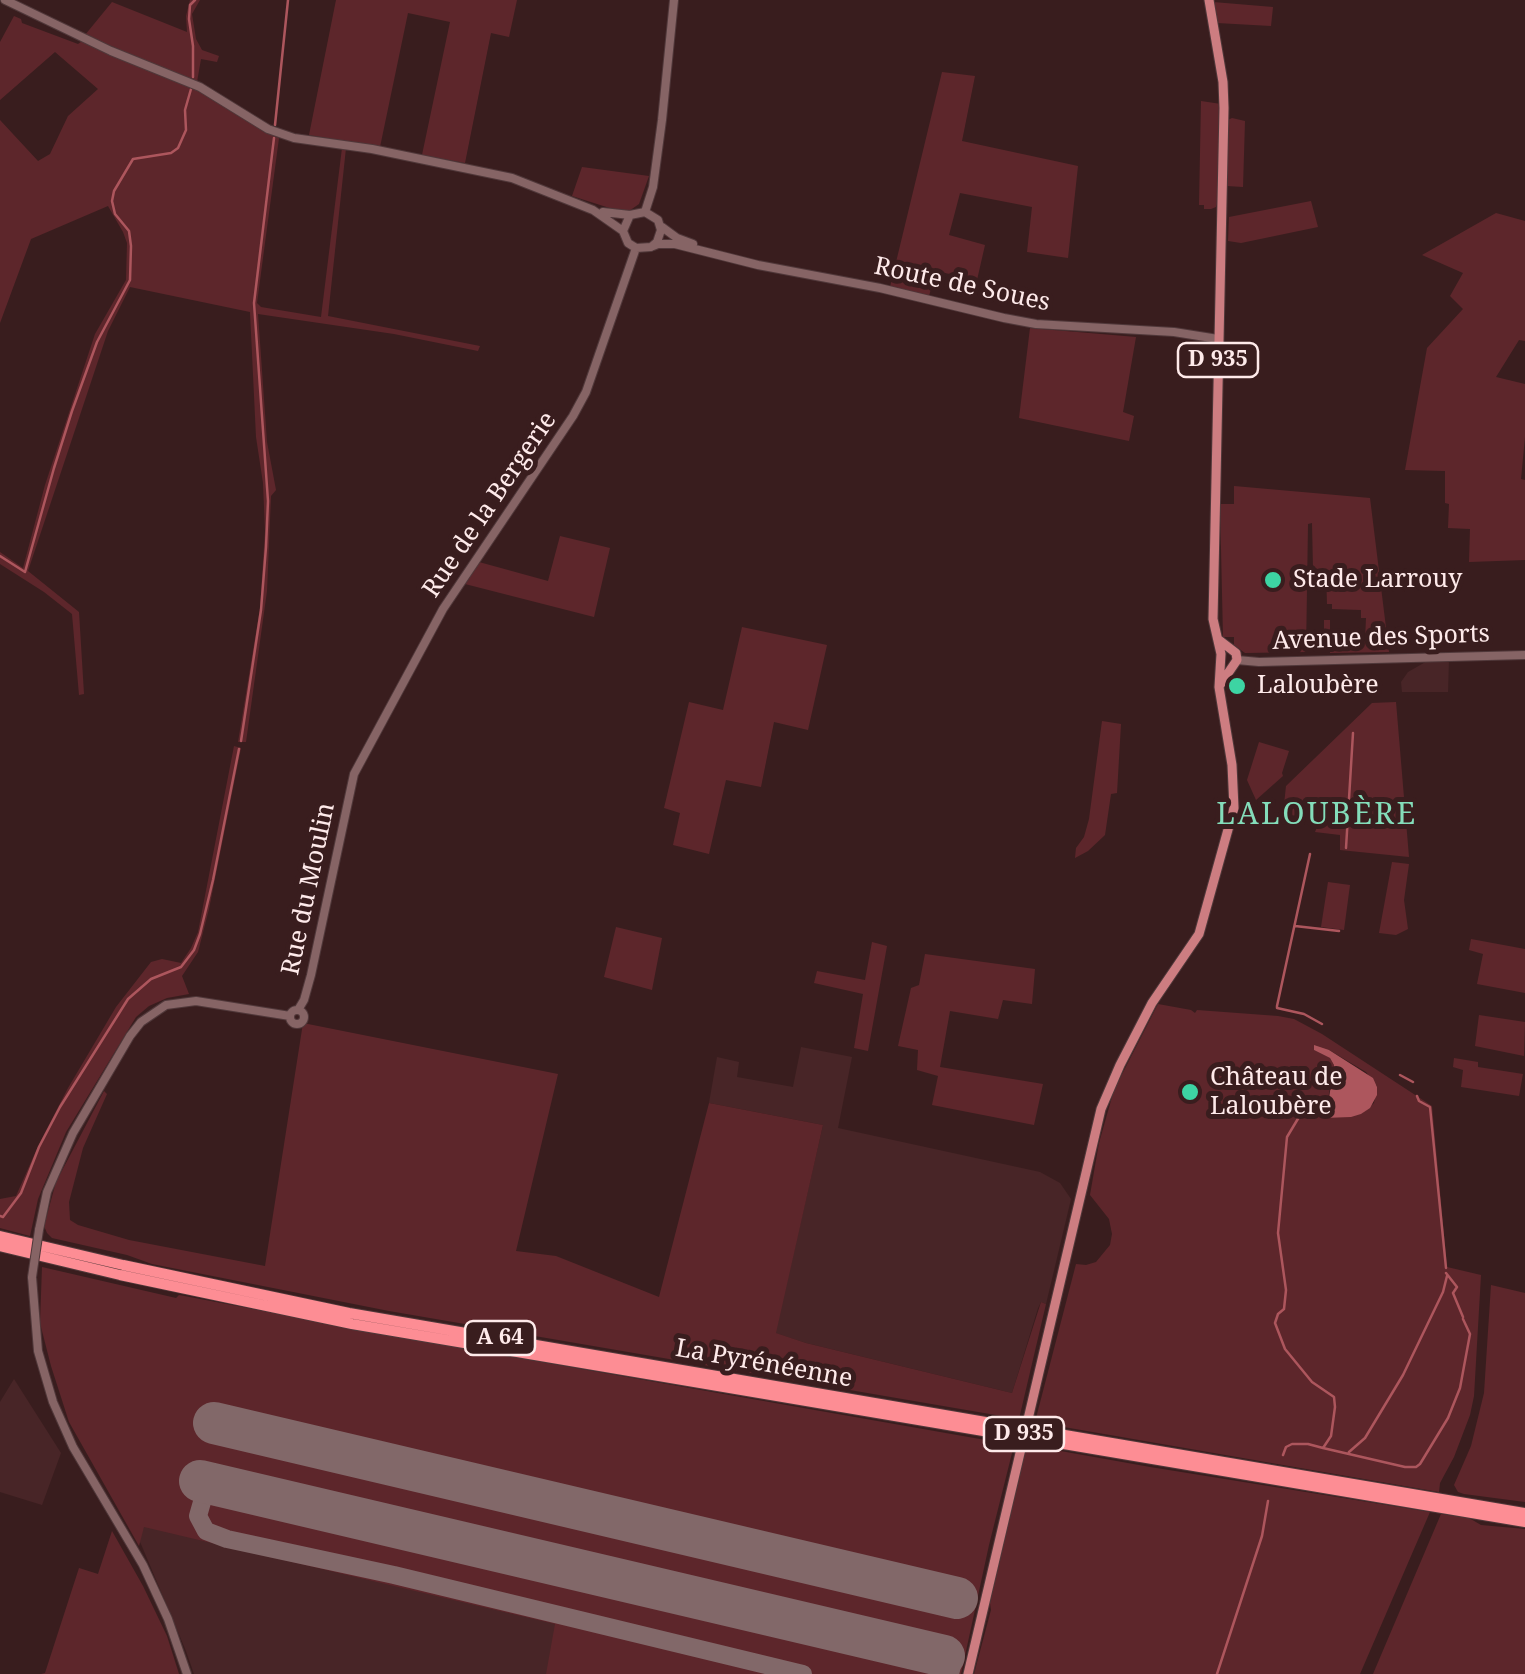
<!DOCTYPE html>
<html>
<head>
<meta charset="utf-8">
<style>
  body { margin:0 }
  canvas { display:block; background:#391d1e }
</style>
</head>
<body>
<canvas width="1525" height="1674"></canvas>
<script>
const context = document.querySelector('canvas').getContext('2d');
context.lineJoin = 'round';
function fillPath(path, color) { context.fillStyle = color; context.fill(path, 'evenodd'); }
const toPath = rows => new Path2D(rows.map(r => 'M' + r).join(''));
function trace(path, color, width, dash) { context.strokeStyle = color; context.lineWidth = width; context.lineCap = dash ? 'butt' : 'round'; context.setLineDash(dash || []); context.stroke(path); }
function drawText(font, color, halo, rows, align = 'center') {
  context.font = font + ' "Noto Serif",serif'; context.lineWidth = 10; context.setLineDash([]); context.textBaseline = 'middle'; context.strokeStyle = halo; context.fillStyle = color; for (const [text, x, y, turn = 0] of rows) {
    context.save(); context.translate(x, y); context.rotate((+turn || 0) * Math.PI / 180); context.textAlign = isNaN(turn) ? turn : align; if (halo) context.strokeText(text, 0, 0); context.fillText(text, 0, 0); context.restore();
  }
}
fillPath(toPath([
  [1449,659,1448,692,1402,692,1401,682,1408,672,1429,660],
  [801,1047,852,1057,838,1128,1040,1172,1060,1183,1071,1199,1046,1304,1041,1302,1038,1308,1012,1393,806,1343,775,1333,823,1125,709,1103,717,1057,739,1062,737,1077,793,1087],
  [14,1379,61,1453,42,1505,0,1492,0,1402],
  [87,1442,959,1674,194,1674,186,1651,141,1544]
]), '#482527');
fillPath(toPath([
  [190,0,200,0,192,14,196,39,202,50,219,56,217,62,201,59,197,82,85,35,112,2,187,32,186,16],
  [336,0,517,0,509,37,491,33,465,163,422,155,450,22,408,13,380,147,309,135],
  [1213,2,1273,7,1271,26,1217,23],
  [14,16,21,19,22,23,78,44,82,41,187,84,279,138,257,303,261,307,321,317,342,148,346,148,328,316,480,346,478,351,394,334,258,314,267,442,276,490,271,496,267,591,246,742,238,742,260,608,265,531,263,483,256,437,250,312,130,287,108,331,28,571,79,612,84,694,79,695,72,614,44,592,0,564,0,552,23,568,45,485,95,334,126,280,127,243,123,232,108,206,31,239,0,323,0,120,38,161,50,154,68,116,98,89,55,52,0,100,0,42],
  [942,72,975,76,962,141,1078,166,1068,258,1027,252,1032,207,960,193,949,235,985,245,977,280,936,271,929,296,890,287],
  [1201,101,1221,104,1218,201,1216,207,1211,209,1204,209,1204,205,1199,205],
  [1232,118,1245,121,1243,187,1227,186,1228,120],
  [582,167,649,176,639,204,629,211,619,211,572,196],
  [1311,201,1318,227,1241,243,1228,241,1229,217],
  [1496,213,1525,221,1525,341,1519,340,1496,377,1525,384,1525,437,1521,479,1525,480,1525,560,1469,562,1470,529,1448,528,1449,504,1445,503,1445,471,1405,470,1427,348,1463,309,1450,296,1463,273,1422,255],
  [1030,328,1136,337,1123,412,1134,416,1129,441,1019,418],
  [1234,486,1370,498,1389,652,1330,653,1330,645,1324,643,1324,620,1330,620,1330,631,1338,632,1338,641,1365,641,1366,618,1361,618,1361,610,1332,609,1332,604,1327,604,1326,570,1313,569,1312,523,1308,524,1306,652,1245,653,1234,645,1234,637,1223,637,1220,504,1234,504],
  [560,536,610,548,594,617,465,584,479,562,548,581],
  [742,627,827,645,808,730,774,722,761,787,726,780,709,854,673,845,680,813,664,808,689,702,723,710],
  [1396,702,1409,857,1340,850,1340,835,1315,832,1319,822,1317,814,1307,813,1305,817,1283,814,1286,786,1372,703],
  [1102,721,1121,724,1117,793,1111,794,1105,835,1088,851,1075,858,1076,848,1084,837,1089,819],
  [1259,742,1289,751,1282,773,1283,776,1256,800,1247,780],
  [234,746,241,748,209,909,198,952,182,976,189,994,167,998,149,1006,136,1017,66,1132,38,1199,30,1236,0,1228,0,1199,16,1196,39,1144,68,1088,116,1007,151,962,162,959,181,963,191,948,198,932],
  [1392,862,1409,864,1404,900,1408,929,1396,935,1379,933],
  [1328,882,1350,885,1344,930,1321,927],
  [616,927,662,938,652,990,604,977],
  [1471,939,1525,949,1525,993,1477,984,1483,954,1469,950],
  [872,942,887,946,868,1051,854,1048,863,994,814,983,817,971,865,980],
  [925,954,1035,969,1032,1004,1003,1000,998,1019,950,1011,940,1067,1043,1084,1034,1125,932,1105,938,1076,917,1070,918,1050,898,1046,911,988,919,985],
  [1158,1004,1191,1010,1195,1013,1197,1010,1278,1016,1294,1019,1322,1034,1432,1106,1447,1267,1481,1275,1474,1396,1470,1415,1454,1457,1440,1483,1439,1492,1035,1422,1076,1264,1086,1265,1096,1262,1110,1245,1112,1234,1109,1219,1090,1195,1099,1143,1114,1090],
  [1314,1050,1329,1050,1366,1072,1377,1086,1374,1103,1361,1114,1324,1118,1323,1110,1327,1105,1334,1065,1330,1058],
  [1479,1015,1525,1022,1524,1056,1475,1046],
  [303,1023,558,1074,516,1251,556,1256,659,1297,709,1103,823,1125,776,1333,806,1343,1012,1393,1041,1302,1046,1304,1019,1419,389,1311,152,1264,127,1255,52,1238,47,1233,44,1226,56,1182,104,1091,107,1094,83,1148,69,1202,70,1220,78,1225,129,1240,265,1266],
  [1454,1058,1478,1062,1478,1067,1523,1074,1519,1096,1461,1087,1463,1070,1453,1067],
  [42,1267,176,1298,179,1295,439,1344,1014,1445,989,1545,961,1674,546,1674,555,1624,144,1527,139,1546,69,1422,51,1366,40,1323],
  [1491,1285,1525,1293,1525,1502,1464,1494,1458,1492,1454,1485,1471,1446,1484,1393],
  [1027,1445,1150,1467,1430,1512,1360,1674,974,1674,991,1610,990,1603],
  [1441,1514,1469,1518,1481,1525,1525,1529,1525,1674,1373,1674],
  [112,1531,143,1586,167,1636,179,1674,41,1674,45,1673,79,1568,98,1574]
]), '#5d262b');
fillPath(toPath([
  [1314,1045,1329,1050,1373,1078,1377,1087,1377,1095,1370,1108,1361,1114,1351,1117,1324,1118,1323,1110,1328,1105,1334,1065,1330,1058,1314,1050]
]), '#ad565d');
trace(toPath([
  [193,77,193,46,189,19,190,5,195,0],
  [275,125,288,0],
  [0,556,25,572,54,468,72,411,97,342,130,280,131,246,129,231,115,214,112,201,114,191,133,159,171,153,178,148,186,130,185,110,191,89],
  [241,741,261,610,266,547,268,501,254,303,274,138],
  [1346,848,1353,733],
  [1310,854,1277,1006,1277,1008,1304,1014,1322,1024],
  [1295,926,1339,931],
  [1400,1075,1413,1082],
  [1417,1096,1419,1101,1430,1107,1446,1268],
  [0,1216,3,1217,21,1193,39,1147,60,1107,128,999,151,979,181,967,194,950,200,934,213,880,239,749],
  [1446,1273,1457,1287,1453,1293,1463,1317],
  [1323,1448,1405,1467,1416,1467,1420,1464,1448,1418,1460,1388,1470,1334,1463,1319],
  [1349,1452,1365,1438,1403,1375,1443,1292,1447,1276],
  [1283,1455,1286,1447,1292,1444,1308,1444,1323,1448,1331,1436,1335,1407,1334,1397,1312,1382,1285,1349,1275,1323,1278,1314,1284,1309,1286,1290,1278,1233,1287,1137,1299,1117,1312,1112,1323,1113],
  [1217,1674,1262,1536,1268,1501]
]), '#ad565d', 2.5);
trace(toPath([
  [206,1488,198,1516,206,1531,227,1539,394,1575,803,1674],
  [950,1674,953,1662]
]), '#826869', 18);
trace(toPath([
  [214,1423,957,1598],
  [200,1481,944,1656]
]), '#826869', 42);
const secondary = toPath([
  [5,0,111,51,200,87,268,129,294,138,372,149,512,178,593,210,623,231,628,243,636,248,651,247,657,242,661,230,658,220,645,212,630,215,623,231],
  [603,212,630,215],
  [645,212,653,187,662,120,674,0],
  [662,227,677,238,693,244],
  [653,246,658,244,675,244,758,265,880,288,1004,318,1036,324,1174,332,1218,339],
  [1237,660,1259,662,1525,655],
  [298,1010,304,1000,311,975,354,774,443,609,573,416,586,392,636,248],
  '290 1017a7 7 0 1 1 14 0a7 7 0 1 1-14 0Z',
  [39,1230,47,1192,73,1133,130,1036,141,1022,166,1005,196,1001,290,1016],
  [32,1277,38,1351,53,1402,73,1447,143,1565,168,1619,187,1674]
]);
const primary = toPath([
  [1219,640,1236,653,1237,660,1220,685],
  [968,1674,1101,1109,1120,1065,1152,1003,1199,934,1234,808,1232,765,1219,687,1221,654,1213,619,1224,108,1223,82,1209,0]
]);
const highway = toPath([
  [0,1236,123,1265,349,1313,1003,1425],
  [0,1246,120,1275,352,1324,1001,1434],
  [1047,1432,1525,1513],
  [1046,1441,1525,1522]
]);
trace(secondary, '#50383a', 10);
trace(primary, '#50383a', 11);
trace(highway, '#50383a', 12);
trace(secondary, '#866465', 8);
trace(primary, '#cd7d81', 9);
trace(highway, '#fd8d94', 10);
const secondaryBridge = toPath([
  [32,1277,39,1230]
]);
const highwayBridge = toPath([
  [1003,1425,1047,1432],
  [1001,1434,1046,1441]
]);
trace(secondaryBridge, '#50383a', 10, []);
trace(highwayBridge, '#50383a', 12, []);
trace(secondaryBridge, '#866465', 8);
trace(highwayBridge, '#fd8d94', 10);
for (const [x, y, r, color] of [
  [1273,580,10,"#3dd4a3"],
  [1237,686,10,"#3dd4a3"],
  [1190,1092,10,"#3dd4a3"]
]) { const dot = new Path2D(); dot.arc(x, y, r, 0, 2 * Math.PI); context.fillStyle = color; context.fill(dot); trace(dot, '#391d1e', 4); }
for (const [x, y, w] of [
  [1218,360,80],
  [500,1338,70],
  [1024,1434,80]
]) { const box = new Path2D(); box.roundRect(x - w / 2, y - 17, w, 34, 8); context.fillStyle = '#391d1e'; context.fill(box); trace(box, '#feeaea', 2.5); }
drawText('bold 22px', '#feeaea', null, [
  ["D 935",1218,360],
  ["A 64",500,1338],
  ["D 935",1024,1434]
]);
drawText('25px', '#feeaea', '#391d1e', [
  ["Route de Soues",962,285,12],
  ["Rue de la Bergerie",490,505,-56],
  ["Avenue des Sports",1381,638,-2],
  ["Rue du Moulin",309,889,-78],
  ["La Pyrénéenne",764,1364,10]
]);
drawText('25px', '#feeaea', '#391d1e', [
  ["Stade Larrouy",1293,580],
  ["Laloubère",1257,686],
  ["Château de",1210,1078],
  ["Laloubère",1210,1107]
], 'left');
context.letterSpacing = '2.5px';
drawText('30px', '#84ddba', '#391d1e', [
  ["LALOUBÈRE",1317,815]
]);
context.letterSpacing = '0px';
</script>
</body>
</html>
